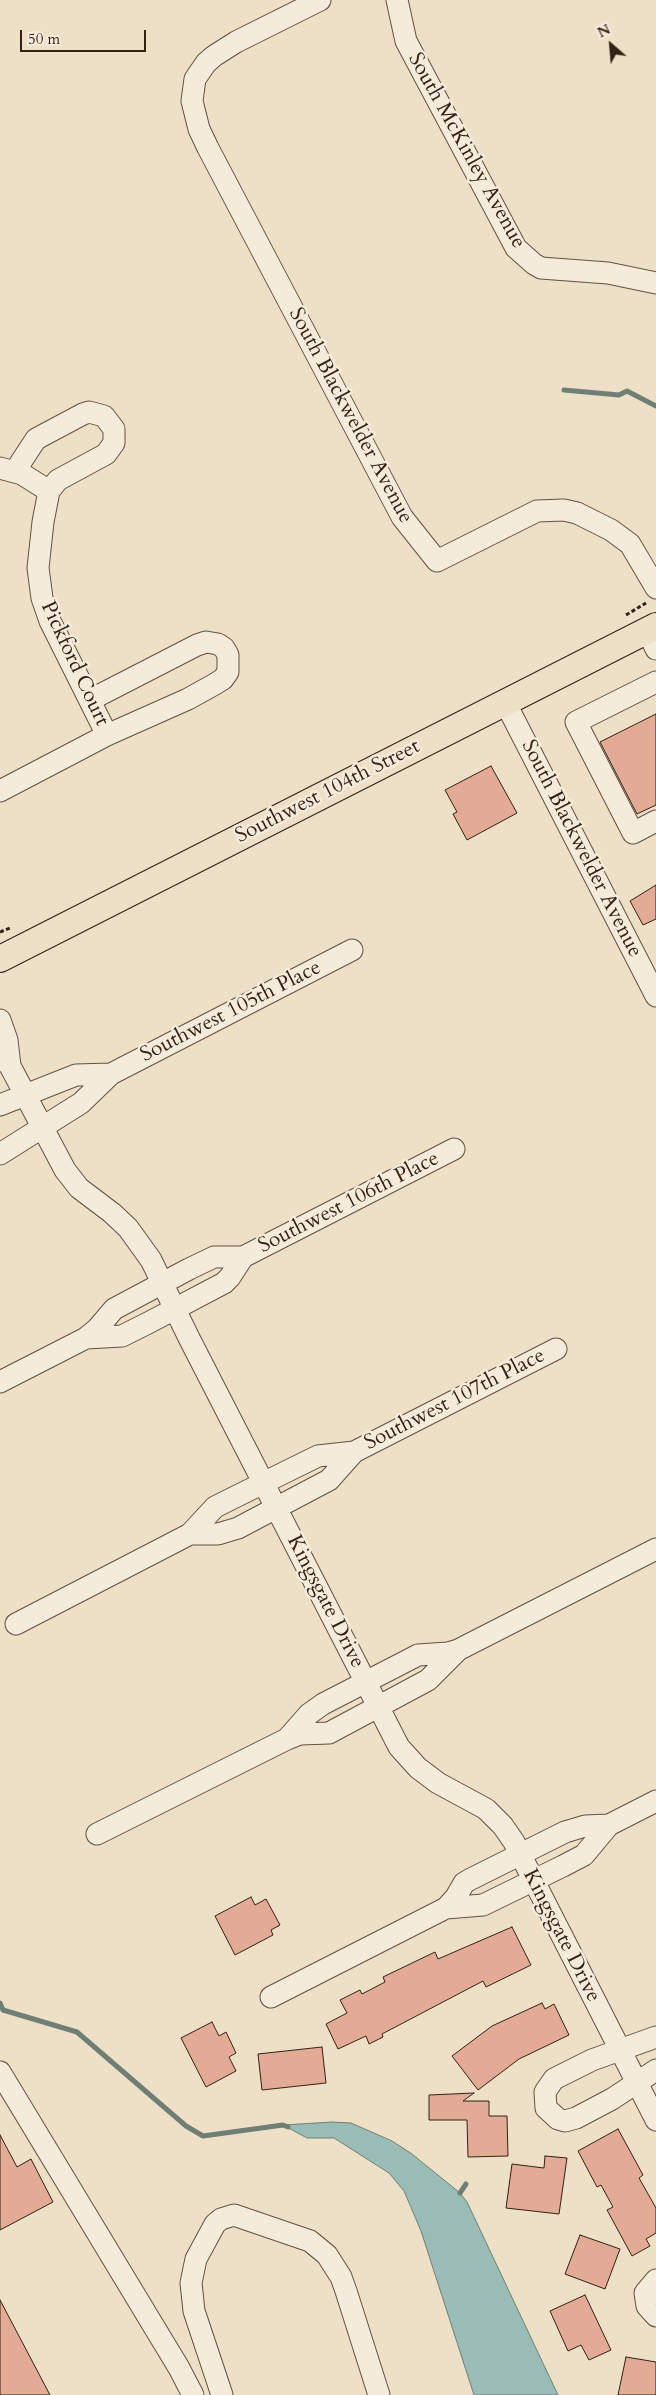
<!DOCTYPE html>
<html>
<head>
<meta charset="utf-8">
<style>
  body { margin:0 }
  #map { position:relative; width:656px; height:2395px; overflow:hidden; background:#eee0c7; font-family:Cardo,serif }
  canvas { display:block }
  .north { position:absolute; left:586px; top:20px; width:50px; height:50px; -webkit-text-stroke:4px #f4ebdb; paint-order:stroke; rotate:333deg; font-size:14px; font-weight:700; line-height:20px; text-align:center; color:#322114 }
  .north::after { content:''; display:block; margin:auto; width:18px; height:22px; background:#322114; clip-path:polygon(50% 0,100% 100%,50% 72%,0 100%) }
  .scale { position:absolute; left:20px; top:30px; width:126px; height:22px; box-sizing:border-box; border:2px solid #322114; border-top:0; padding-left:6px; font-size:15px; line-height:18px; white-space:nowrap; color:#322114; -webkit-text-stroke:4px #f4ebdb; paint-order:stroke }
</style>
</head>
<body>
<div id="map">
<canvas width="656" height="2395"></canvas>
<div class="north">N</div>
<div class="scale">50 m</div>
</div>
<script>
const context = document.querySelector('canvas').getContext('2d');
context.lineJoin = 'round';
function fillPath(path, color) { context.fillStyle = color; context.fill(path, 'evenodd'); }
const toPath = rows => new Path2D(rows.map(r => 'M' + r).join(''));
function trace(path, color, width, dash) { context.strokeStyle = color; context.lineWidth = width; context.lineCap = dash ? 'butt' : 'round'; context.setLineDash(dash || []); context.stroke(path); }
function drawText(font, color, halo, rows, align = 'center') {
  context.font = font + ' Cardo,serif'; context.lineWidth = 5; context.setLineDash([]); context.textBaseline = 'middle'; context.strokeStyle = halo; context.fillStyle = color; for (const [text, x, y, turn = 0] of rows) {
    context.save(); context.translate(x, y); context.rotate((+turn || 0) * Math.PI / 180); context.textAlign = isNaN(turn) ? turn : align; if (halo) context.strokeText(text, 0, 0); context.fillText(text, 0, 0); context.restore();
  }
}
const water = toPath([
  [332,2122,351,2123,392,2141,412,2154,460,2193,467,2202,558,2395,474,2395,421,2231,404,2191,389,2173,334,2138,307,2138,283,2125,332,2122]
]);
fillPath(water, '#99bdb6');
trace(water, '#707f75', 1);
trace(toPath([
  [564,390,619,395,627,391,656,406],
  [0,2003,3,2010,77,2032,186,2126,203,2136,283,2125,288,2127],
  [460,2193,466,2184]
]), '#707f75', 5);
const building = toPath([
  [656,714,656,805,637,814,600,742,656,714],
  [491,766,517,813,467,840,453,814,457,812,445,790,491,766],
  [656,885,656,919,643,925,630,901,656,885],
  [251,1897,255,1905,266,1899,280,1925,271,1930,273,1935,235,1955,215,1916,251,1897],
  [512,1927,531,1965,486,1987,483,1981,382,2034,383,2037,369,2044,366,2036,338,2049,326,2024,347,2013,340,2000,360,1990,362,1994,385,1982,383,1977,435,1952,438,1959,512,1927],
  [542,2003,545,2009,554,2004,569,2035,519,2059,478,2090,452,2056,492,2026,542,2003],
  [212,2022,219,2036,226,2032,236,2053,229,2057,236,2071,206,2087,181,2038,212,2022],
  [322,2047,326,2083,262,2090,258,2054,322,2047],
  [474,2093,463,2101,489,2101,489,2116,507,2116,508,2156,468,2157,467,2120,429,2120,429,2095,474,2093],
  [618,2129,643,2175,639,2178,656,2208,656,2233,646,2239,650,2246,632,2256,607,2210,613,2207,601,2185,597,2187,578,2151,618,2129],
  [0,2135,17,2167,31,2159,53,2202,0,2230,0,2135],
  [545,2156,567,2158,559,2214,506,2208,512,2164,544,2168,545,2156],
  [580,2235,620,2249,605,2289,565,2274,580,2235],
  [585,2295,611,2350,589,2360,581,2345,568,2351,550,2311,585,2295],
  [0,2300,50,2395,0,2395,0,2300],
  [626,2357,656,2362,656,2395,618,2395,626,2357]
]);
fillPath(building, '#e3ab96');
trace(building, '#322114', 1);
const minor = toPath([
  [320,0,236,42,214,56,206,63,195,79,192,101,199,129,208,148,402,517,437,561,537,511,564,510,577,513,611,530,630,544,656,588],
  [397,0,406,41,516,248,534,264,541,268,608,273,656,283],
  [0,468,22,474,49,491],
  [15,471,36,439,83,414,89,412,104,416,114,429,114,443,106,454,58,480,49,491,43,522,38,568,42,598,50,621,107,735],
  [647,630,656,649],
  [656,682,576,722,633,833,656,821],
  [505,702,656,996],
  [0,791,107,735,188,699,215,684,223,679,228,672,228,655,224,648,218,644,206,642,197,645,90,700],
  [0,1020,7,1040,10,1066],
  [0,1056,10,1066,65,1170,79,1188,112,1213,128,1228,151,1260,189,1338,399,1747,418,1768,438,1783,486,1809,503,1826,514,1842,656,2120],
  [0,1105,76,1075,111,1074],
  [0,1154,81,1103,111,1074,352,950],
  [86,1338,122,1336,148,1323,224,1283,230,1277,243,1257],
  [0,1382,86,1338,97,1329,114,1309,189,1269,214,1257,243,1257,454,1149],
  [190,1534,218,1534,238,1528,329,1480,354,1452],
  [16,1624,190,1534,215,1507,235,1497,318,1456,354,1452,556,1349],
  [287,1739,309,1714,323,1704,418,1655,448,1653,458,1650,656,1549],
  [97,1834,287,1739,300,1734,329,1733,428,1680,458,1650],
  [446,1908,456,1897,464,1883,469,1880,565,1832,585,1826,609,1825,656,1801],
  [271,1997,446,1908,483,1905,563,1866,584,1855,609,1825],
  [656,2037,592,2060,554,2079,545,2092,546,2108,558,2119,565,2121,576,2118,612,2099,656,2070],
  [0,2072,179,2368,193,2395],
  [656,2280,645,2293,647,2306,656,2316],
  [222,2395,194,2311,191,2283,196,2259,215,2224,221,2219,234,2215,310,2241,327,2255,341,2277,346,2291,379,2395]
]);
const major = toPath([
  [0,959,656,626]
]);
trace(minor, '#615141', 23);
trace(major, '#322114', 28);
trace(toPath([
  [626,615,646,603],
  [0,932,10,928]
]), '#322114', 3, [4, 2.5]);
trace(minor, '#f4ebdb', 21);
trace(major, '#eee0c7', 26);
drawText('21px', '#322114', '#f4ebdb', [
  ["South McKinley Avenue",466,151,61],
  ["South Blackwelder Avenue",350,416,62],
  ["Pickford Court",74,664,65],
  ["Southwest 104th Street",328,792,-27],
  ["South Blackwelder Avenue",581,849,63],
  ["Southwest 105th Place",231,1012,-27],
  ["Southwest 106th Place",349,1203,-27],
  ["Southwest 107th Place",455,1400,-27],
  ["Kingsgate Drive",325,1602,63],
  ["Kingsgate Drive",561,1936,63]
]);
</script>
</body>
</html>
